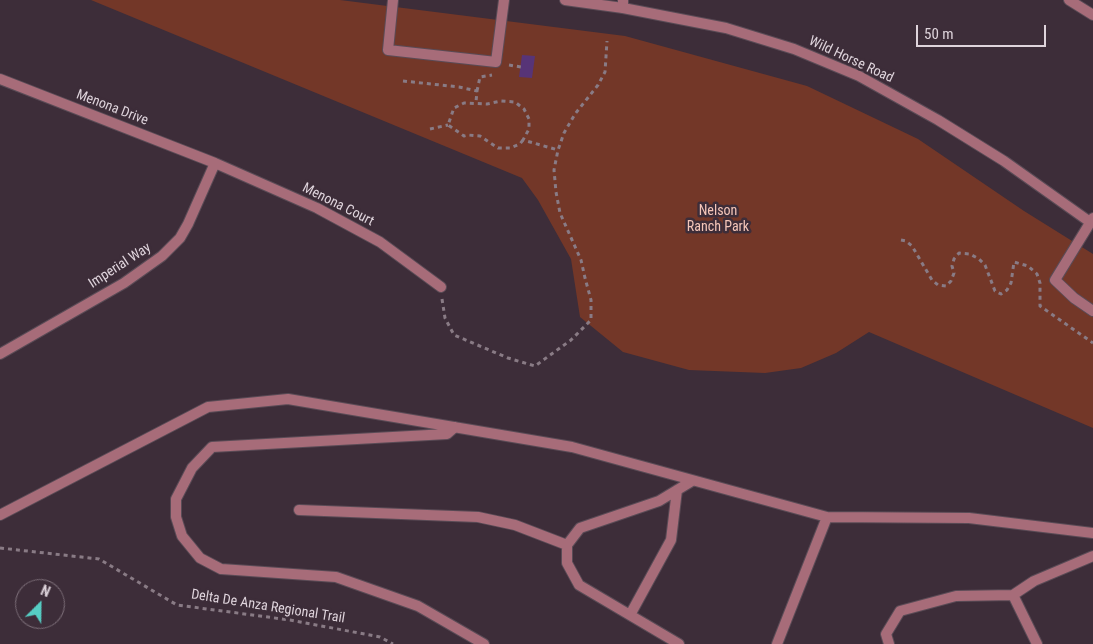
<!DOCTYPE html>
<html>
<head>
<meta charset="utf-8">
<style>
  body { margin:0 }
  #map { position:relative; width:1093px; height:644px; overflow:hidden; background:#3d2d39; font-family:"Roboto Condensed",sans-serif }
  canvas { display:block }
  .north { position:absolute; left:15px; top:579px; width:50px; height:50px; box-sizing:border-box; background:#3d2d39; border:1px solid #7e707a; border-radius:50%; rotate:23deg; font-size:14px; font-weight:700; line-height:20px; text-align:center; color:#dfd4dc }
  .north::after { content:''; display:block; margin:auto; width:18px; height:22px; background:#56cec4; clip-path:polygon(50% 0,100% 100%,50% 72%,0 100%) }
  .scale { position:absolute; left:916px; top:25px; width:130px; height:22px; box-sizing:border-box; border:2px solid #dfd4dc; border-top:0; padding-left:6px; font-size:15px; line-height:18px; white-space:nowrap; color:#dfd4dc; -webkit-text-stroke:4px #3d2d39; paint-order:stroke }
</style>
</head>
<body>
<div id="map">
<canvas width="1093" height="644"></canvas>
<div class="north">N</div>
<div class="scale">50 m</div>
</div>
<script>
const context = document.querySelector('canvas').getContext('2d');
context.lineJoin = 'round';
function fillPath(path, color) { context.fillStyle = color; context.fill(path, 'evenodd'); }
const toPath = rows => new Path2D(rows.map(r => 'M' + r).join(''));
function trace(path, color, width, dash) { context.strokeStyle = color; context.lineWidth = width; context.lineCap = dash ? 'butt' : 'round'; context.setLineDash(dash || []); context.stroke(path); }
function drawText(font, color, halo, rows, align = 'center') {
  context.font = font + ' "Roboto Condensed",sans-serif'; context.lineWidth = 5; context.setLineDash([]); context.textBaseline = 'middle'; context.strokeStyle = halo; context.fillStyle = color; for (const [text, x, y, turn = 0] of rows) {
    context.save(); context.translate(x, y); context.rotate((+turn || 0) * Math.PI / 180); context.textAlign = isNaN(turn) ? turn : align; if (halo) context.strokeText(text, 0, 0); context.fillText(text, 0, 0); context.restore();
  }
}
fillPath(toPath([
  [91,0,340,0,625,36,807,86,918,139,1024,211,1093,254,1093,428,869,332,836,353,801,368,765,373,689,370,623,352,580,317,571,259,538,200,522,178]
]), '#733728');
fillPath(toPath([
  [522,55,535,56,532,78,519,77]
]), '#573477');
const service = toPath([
  [393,0,388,50,496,62,504,0],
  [455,427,447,434,212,447,192,468,176,499,176,517,182,536,200,558,221,569,336,577,418,606,484,644],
  [299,510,478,517,515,525,567,545],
  [0,515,208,407,288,399,572,447,827,517,969,518,1093,533],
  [1013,595,1034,581,1093,556],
  [630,615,671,540,677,490],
  [679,644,579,585,567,563,567,545,580,528,659,501,692,481],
  [777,644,827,517],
  [889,644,886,634,900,611,956,596,1013,595,1037,644]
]);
const minor = toPath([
  [1069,0,1093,15],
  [623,8,623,0],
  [0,79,215,163,317,208,380,242,441,287],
  [1093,218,1055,280,1074,298,1093,311],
  [0,354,124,283,162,256,180,238,188,224,215,163]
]);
const tertiary = toPath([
  [565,0,623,8,726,28,794,49,859,76,938,120,1004,161,1090,222]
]);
trace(service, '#5a4b56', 12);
trace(minor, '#5a4b56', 12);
trace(tertiary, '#5a4b56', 12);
trace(toPath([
  [509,65,521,67],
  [403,81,459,87,477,91,476,102],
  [477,91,480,77,492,75],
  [430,129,448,125],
  [523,140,520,144,510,148,498,148,480,136,468,135,464,136,448,125,454,108,464,103,487,104,501,101,515,102,524,109,529,119,529,129,523,140,558,150],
  [901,240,906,241,912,246,932,280,938,285,946,286,951,281,954,273,952,266,954,259,959,253,970,254,979,259,985,265,995,291,1001,294,1007,290,1011,283,1014,262,1028,266,1037,274,1040,283,1040,306,1093,343],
  [442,299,445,318,454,335,508,358,535,366,571,340,591,320,591,300,585,278,581,260,560,213,556,192,554,170,558,150,564,133,575,114,598,85,605,72,607,41],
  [0,548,99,559,177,605,290,620,380,637,393,644]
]), '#897b85', 3, [4, 4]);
trace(service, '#a76c79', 10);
trace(minor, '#a76c79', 10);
trace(tertiary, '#a76c79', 10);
drawText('14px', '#dfd4dc', '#3d2d39', [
  ["Wild Horse Road",851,60,25],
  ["Menona Drive",112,108,21],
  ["Menona Court",338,205,27],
  ["Imperial Way",120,266,-33],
  ["Delta De Anza Regional Trail",268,607,9]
]);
drawText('14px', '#f5c6b9', '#3d2d39', [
  ["Nelson",718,211],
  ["Ranch Park",718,227]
]);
</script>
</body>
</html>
